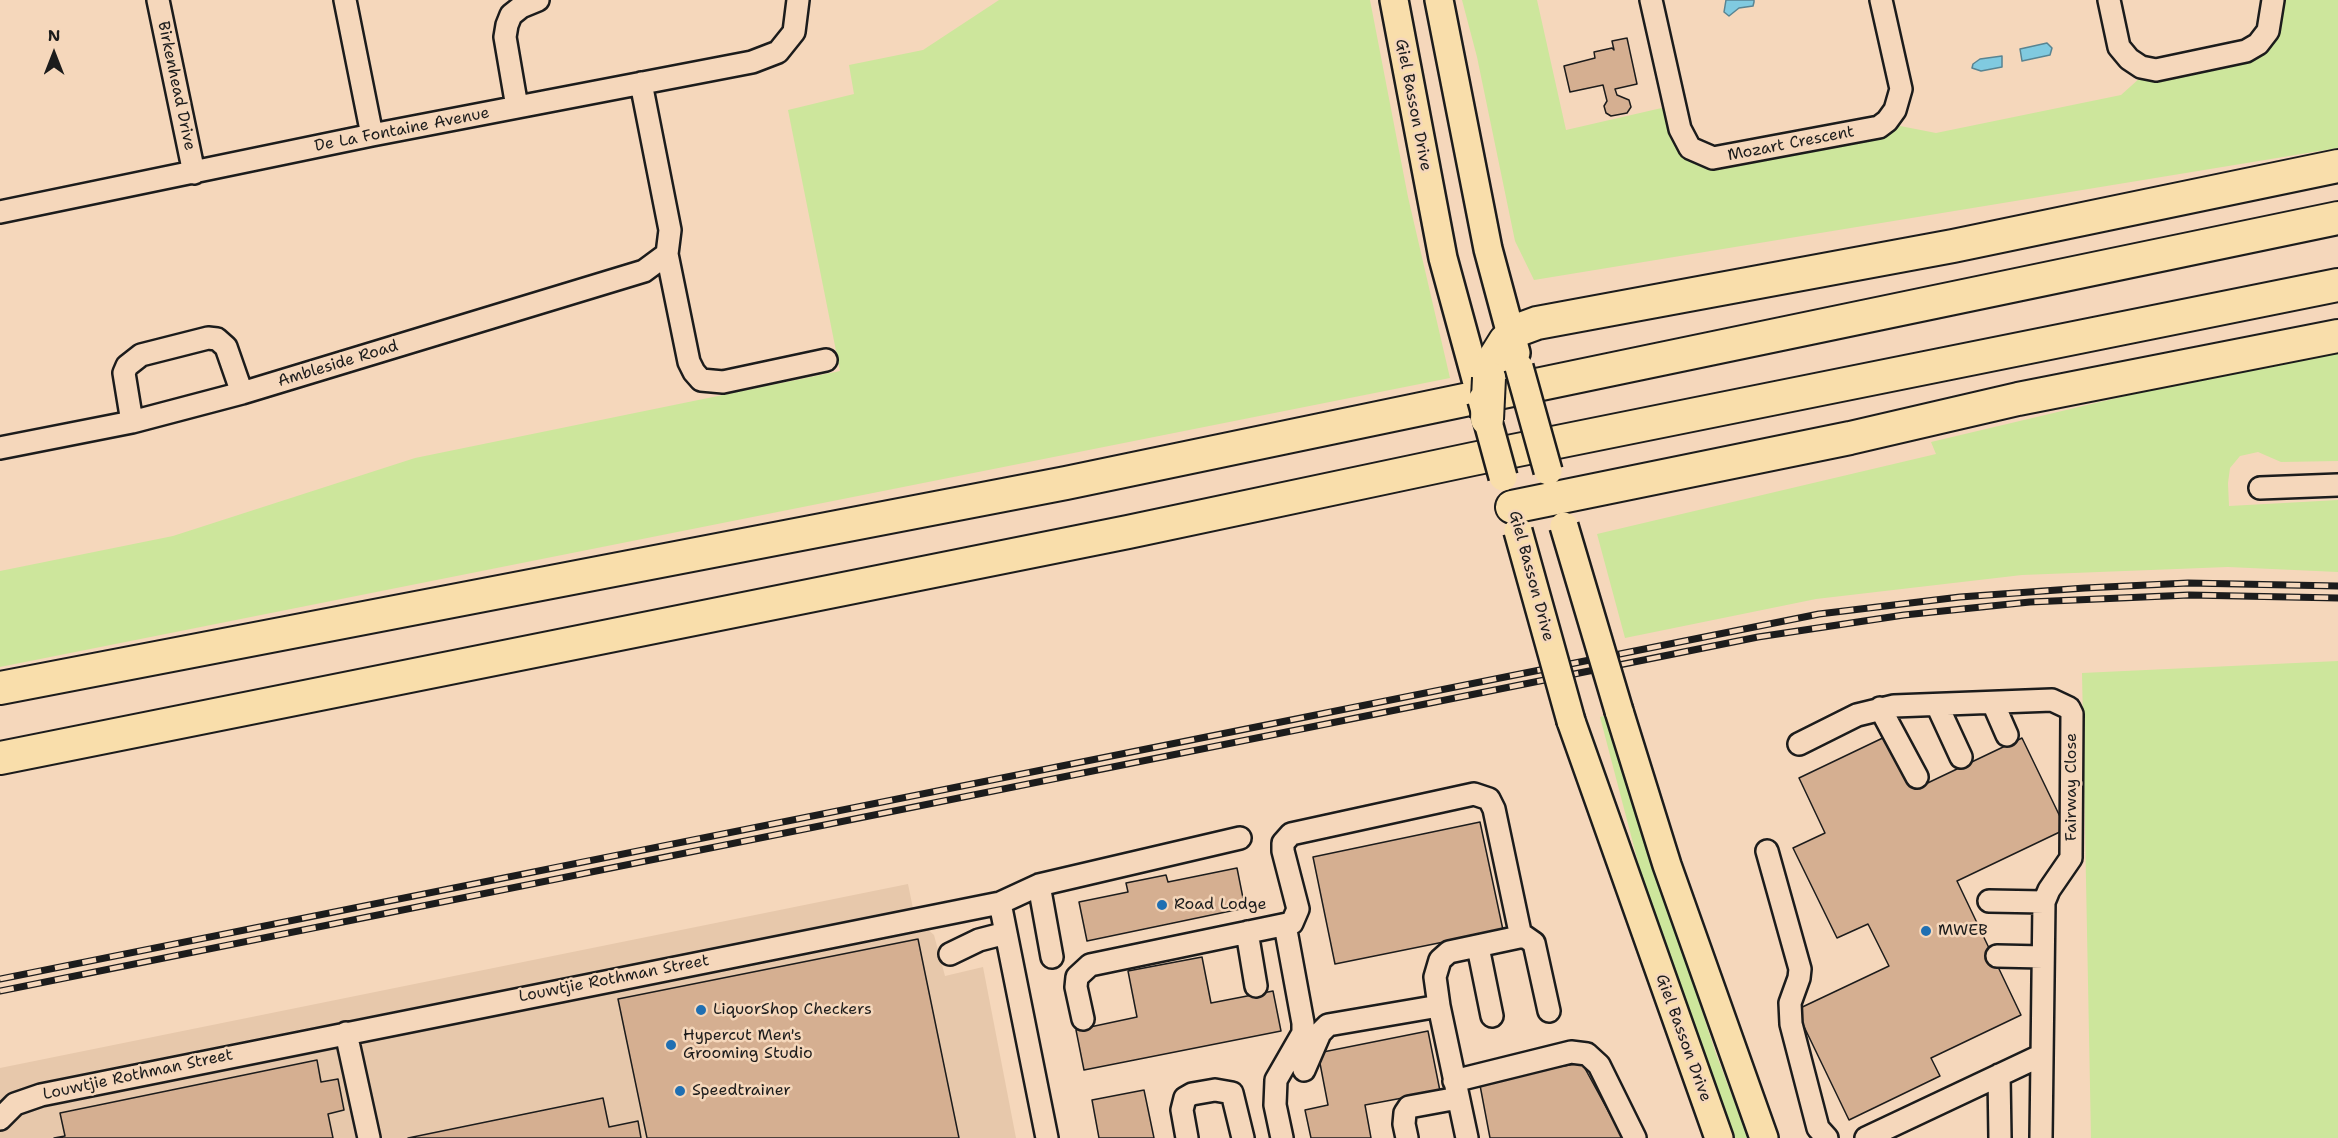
<!DOCTYPE html>
<html>
<head>
<meta charset="utf-8">
<style>
  body { margin:0 }
  #map { position:relative; width:2338px; height:1138px; overflow:hidden; background:#f5d7bb; font-family:"Shantell Sans",sans-serif }
  canvas { display:block }
  .north { position:absolute; left:24px; top:24px; width:60px; height:60px; -webkit-text-stroke:4px #f5d7bb; paint-order:stroke; rotate:0deg; font-size:16px; font-weight:700; line-height:24px; text-align:center; color:#1c1c1c }
  .north::after { content:''; display:block; margin:auto; width:21px; height:27px; background:#1c1c1c; clip-path:polygon(50% 0,100% 100%,50% 72%,0 100%) }
</style>
</head>
<body>
<div id="map">
<canvas width="2338" height="1138"></canvas>
<div class="north">N</div>
</div>
<script>
const context = document.querySelector('canvas').getContext('2d');
context.lineJoin = 'round';
function fillPath(path, color) { context.fillStyle = color; context.fill(path, 'evenodd'); }
const toPath = rows => new Path2D(rows.map(r => 'M' + r).join(''));
function trace(path, color, width, dash) { context.strokeStyle = color; context.lineWidth = width; context.lineCap = dash ? 'butt' : 'round'; context.setLineDash(dash || []); context.stroke(path); }
function drawText(font, color, halo, rows, align = 'center') {
  context.font = font + ' "Shantell Sans",sans-serif'; context.lineWidth = 5; context.setLineDash([]); context.textBaseline = 'middle'; context.strokeStyle = halo; context.fillStyle = color; for (const [text, x, y, turn = 0] of rows) {
    context.save(); context.translate(x, y); context.rotate((+turn || 0) * Math.PI / 180); context.textAlign = isNaN(turn) ? turn : align; if (halo) context.strokeText(text, 0, 0); context.fillText(text, 0, 0); context.restore();
  }
}
fillPath(toPath([
  [908,884,917,928,926,928,934,935,945,976,983,967,1016,1138,0,1138,0,1068]
]), '#e7c8ab');
fillPath(toPath([
  [999,0,1370,0,1408,197,1450,378,0,667,0,571,173,536,415,458,840,371,788,110,854,94,849,65,923,50],
  [1462,0,1537,0,1566,130,1666,107,1672,136,1682,151,1696,161,1895,125,1936,133,2121,95,2141,77,2245,60,2282,0,2338,0,2338,148,1534,280,1515,241,1477,57],
  [2338,352,2338,461,2281,462,2258,452,2240,456,2230,468,2228,483,2229,506,2338,500,2338,572,2228,567,2022,575,1816,599,1625,638,1597,534,1936,454,1931,442,2159,388],
  [2338,661,2338,1138,2091,1138,2082,673],
  [1607,715,1715,1051,1748,1138,1732,1138,1650,908,1600,717]
]), '#cde69c');
const water = toPath([
  [1726,0,1754,0,1754,2,1753,6,1739,8,1729,16,1724,12,1726,0],
  [2047,43,2052,48,2050,55,2022,61,2020,49,2047,43],
  [2002,56,2002,67,1981,71,1972,68,1973,64,1980,59,2002,56]
]);
fillPath(water, '#80cae0');
trace(water, '#588492', 1.5);
const building = toPath([
  [1627,38,1637,84,1615,89,1617,95,1629,100,1631,107,1627,113,1611,116,1606,113,1604,106,1607,101,1603,85,1570,92,1564,66,1595,58,1594,52,1612,48,1614,50,1612,41,1627,38],
  [1889,735,1915,789,2022,738,2066,829,1957,881,2021,1015,1931,1058,1940,1076,1849,1120,1796,1010,1889,966,1868,924,1837,938,1793,848,1825,833,1799,778,1889,735],
  [1480,822,1503,930,1335,964,1313,857,1480,822],
  [1237,868,1245,908,1087,941,1079,902,1128,892,1126,883,1166,875,1168,882,1237,868],
  [918,939,959,1138,647,1138,618,999,918,939],
  [1202,957,1211,1003,1273,991,1281,1031,1084,1070,1076,1030,1137,1017,1128,971,1202,957],
  [1428,1031,1440,1091,1365,1105,1371,1138,1311,1138,1305,1110,1328,1105,1318,1053,1428,1031],
  [317,1060,321,1082,338,1079,344,1110,328,1114,333,1138,54,1138,65,1136,60,1113,317,1060],
  [1582,1063,1623,1138,1490,1138,1479,1080,1582,1063],
  [1144,1090,1154,1138,1099,1138,1092,1100,1144,1090],
  [603,1098,609,1127,638,1121,641,1138,408,1138,603,1098]
]);
fillPath(building, '#d5af91');
trace(building, '#1c1c1c', 1.5);
const minor = toPath([
  [158,0,194,173],
  [345,0,372,135],
  [1651,0,1680,129,1690,148,1713,158,1879,127,1887,121,1895,110,1901,89,1881,0],
  [2109,0,2119,47,2129,59,2141,67,2156,70,2246,51,2258,44,2268,31,2273,0],
  [641,83,670,230,667,254,689,362,694,372,701,380,723,382,826,360],
  [517,107,505,37,507,25,511,15,521,7,538,0],
  [0,212,372,135,752,62,778,52,794,32,798,0],
  [132,422,124,373,127,366,141,355,208,338,217,339,226,347,242,393],
  [0,448,132,422,242,393,644,271,667,254],
  [2260,488,2338,485],
  [1993,703,2007,735],
  [1937,705,1961,757],
  [1880,708,1917,777],
  [1799,744,1857,715,1894,706,2052,700,2069,708,2072,714,2071,858,2049,890,2044,902,2041,1138],
  [1767,851,1800,969,1799,978,1790,1003,1791,1024,1818,1128,1827,1138],
  [1039,885,1052,957],
  [1989,901,2044,902],
  [1000,903,1047,1138],
  [1247,932,1256,986],
  [1478,947,1492,1016],
  [950,954,979,940,1006,933],
  [1997,956,2043,957],
  [1439,1006,1435,977,1440,960,1449,952,1524,936,1534,943,1549,1011],
  [1083,1019,1076,987,1077,977,1090,965,1292,923,1298,909,1283,851,1283,843,1291,834,1474,794,1489,799,1494,809,1521,937],
  [346,1033,369,1138],
  [1304,1070,1320,1033,1328,1025,1439,1006,1467,1138],
  [1999,1075,2000,1138],
  [1454,1081,1571,1052,1587,1054,1599,1065,1635,1138],
  [0,1119,15,1104,41,1095,1000,903,1039,885,1240,838],
  [1187,1138,1182,1110,1185,1098,1192,1094,1215,1090,1232,1093,1243,1138],
  [1282,1138,1275,1105,1276,1080,1303,1033,1303,1023,1285,925],
  [1407,1138,1404,1124,1405,1113,1409,1107,1458,1098],
  [1866,1138,2042,1055]
]);
const major = toPath([
  [1394,0,1443,258,1476,379],
  [1439,0,1488,249,1516,353],
  [1619,711,1667,865,1764,1138],
  [1571,721,1719,1138]
]);
const highway = toPath([
  [1489,378,1495,357,1505,341,1518,330,1537,323,1953,246,2338,166],
  [1512,507,1850,438,2018,399,2338,336],
  [0,688,1066,483,2338,218],
  [0,758,1128,532,1473,459,2338,285]
]);
trace(minor, '#1c1c1c', 26);
trace(major, '#1c1c1c', 32);
trace(highway, '#1c1c1c', 36);
trace(minor, '#f5d7bb', 21);
trace(major, '#f9deab', 27);
trace(highway, '#f9deab', 32);
const rail = toPath([
  [0,979,1819,614,1960,597,2085,588,2188,583,2338,586],
  [0,991,1758,637,1904,615,2030,602,2189,595,2338,598]
]);
trace(rail, '#1c1c1c', 7);
trace(rail, '#f5d7bb', 4.5, [14]);
const majorBridge = toPath([
  [1519,367,1548,471],
  [1482,400,1503,477],
  [1564,526,1619,711],
  [1518,531,1571,721]
]);
const highwayBridge = toPath([
  [1487,419,1489,378]
]);
trace(majorBridge, '#1c1c1c', 32, []);
trace(highwayBridge, '#1c1c1c', 36, []);
trace(majorBridge, '#f9deab', 27);
trace(highwayBridge, '#f9deab', 32);
for (const [x, y, r, color] of [
  [1162,905,6,"#1f6fb2"],
  [1926,931,6,"#1f6fb2"],
  [701,1010,6,"#1f6fb2"],
  [671,1045,6,"#1f6fb2"],
  [680,1091,6,"#1f6fb2"]
]) { const dot = new Path2D(); dot.arc(x, y, r, 0, 2 * Math.PI); context.fillStyle = color; context.fill(dot); trace(dot, '#f5d7bb', 2); }
drawText('16px', '#1c1c1c', '#f5d7bb', [
  ["Birkenhead Drive",176,86,78],
  ["Giel Basson Drive",1413,105,79],
  ["De La Fontaine Avenue",402,130,-11],
  ["Mozart Crescent",1791,144,-11],
  ["Ambleside Road",338,364,-17],
  ["Giel Basson Drive",1531,576,75],
  ["Fairway Close",2072,787,-90],
  ["Louwtjie Rothman Street",614,979,-11],
  ["Giel Basson Drive",1683,1038,70],
  ["Louwtjie Rothman Street",138,1075,-12]
]);
drawText('16px', '#1c1c1c', '#f5d7bb', [
  ["Road Lodge",1174,905],
  ["MWEB",1938,931],
  ["LiquorShop Checkers",713,1010],
  ["Hypercut Men's",683,1036],
  ["Grooming Studio",683,1054],
  ["Speedtrainer",692,1091]
], 'left');
</script>
</body>
</html>
